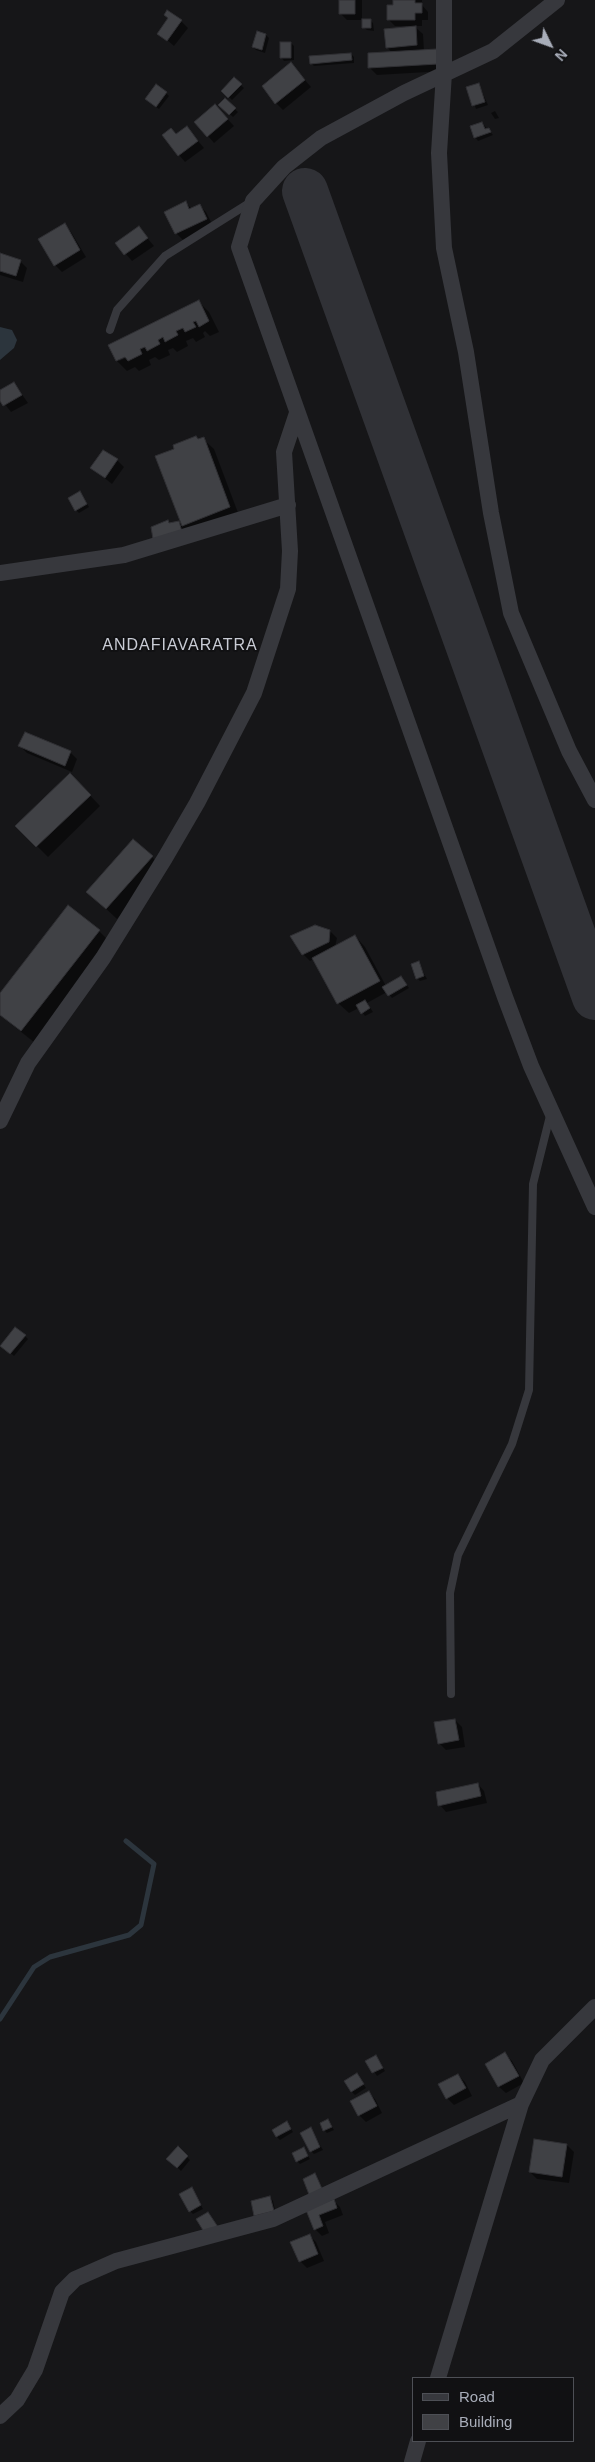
<!DOCTYPE html>
<html>
<head>
<meta charset="utf-8">
<style>
  body { margin:0 }
  #map { position:relative; width:595px; height:2462px; overflow:hidden; background:#161618; font-family:Helvetica,sans-serif }
  canvas { display:block }
  .legend { position:absolute; left:412px; top:2377px; width:162px; height:65px; box-sizing:border-box; background:#111113; border:1px solid #4d4f55; margin:0; padding:6px 9px; list-style:none; font-size:15px; color:#a8adb9 }
  .legend li { display:flex; align-items:center; gap:10px; height:25px }
  .legend b { width:25px; border:1px solid #4d4f55 }
  .north { position:absolute; left:525px; top:20px; width:50px; height:50px; -webkit-text-stroke:4px #111113; paint-order:stroke; rotate:132deg; font-size:14px; font-weight:700; line-height:20px; text-align:center; color:#a8adb9 }
  .north::after { content:''; display:block; margin:auto; width:18px; height:22px; background:#a8adb9; clip-path:polygon(50% 0,100% 100%,50% 72%,0 100%) }
</style>
</head>
<body>
<div id="map">
<canvas width="595" height="2462"></canvas>
<ul class="legend">
<li><b style="height:6px;background:#37383d"></b>Road</li>
<li><b style="height:14px;background:#404145"></b>Building</li>
</ul>
<div class="north">N</div>
</div>
<script>
const context = document.querySelector('canvas').getContext('2d');
context.lineJoin = 'round';
function fillPath(path, color) { context.fillStyle = color; context.fill(path, 'evenodd'); }
const toPath = rows => new Path2D(rows.map(r => 'M' + r).join(''));
function trace(path, color, width, dash) { context.strokeStyle = color; context.lineWidth = width; context.lineCap = dash ? 'butt' : 'round'; context.setLineDash(dash || []); context.stroke(path); }
function drawText(font, color, halo, rows, align = 'center') {
  context.font = font + ' Helvetica,sans-serif'; context.lineWidth = 4; context.setLineDash([]); context.textBaseline = 'middle'; context.strokeStyle = halo; context.fillStyle = color; for (const [text, x, y, turn = 0] of rows) {
    context.save(); context.translate(x, y); context.rotate((+turn || 0) * Math.PI / 180); context.textAlign = isNaN(turn) ? turn : align; if (halo) context.strokeText(text, 0, 0); context.fillText(text, 0, 0); context.restore();
  }
}
fillPath(toPath([
  [0,327,12,330,17,340,14,348,0,360]
]), '#2c353d');
fillPath(toPath([
  [340,0,362,0,362,20,347,20,340,13],
  [395,0,422,0,422,5,428,12,428,20,422,20,422,26,414,26,423,34,424,51,445,71,377,75,370,68,392,53,387,47,407,28,407,26,395,26,388,19,395,6],
  [165,15,181,21,188,28,174,46,159,33,169,19],
  [370,20,373,23,374,31,367,30,363,27],
  [266,35,269,38,265,53,256,50,253,47],
  [291,43,294,46,294,60,284,61,281,57],
  [351,54,354,57,354,63,314,66,311,63],
  [291,64,311,87,283,110,276,103],
  [234,79,244,88,232,100,223,91],
  [479,85,488,105,476,109,468,88],
  [166,93,169,96,159,109,150,102],
  [225,100,238,112,233,117,220,105],
  [495,111,499,118,495,119,491,113],
  [221,112,234,126,214,143,208,136],
  [482,123,493,135,478,141,475,137],
  [193,135,204,148,185,162,179,155,177,136],
  [186,203,192,209,199,205,206,212,213,226,183,240,176,233],
  [65,225,71,232,86,257,62,272,55,265],
  [139,228,154,246,132,261,117,244],
  [0,254,20,261,27,268,23,282,0,275],
  [198,301,209,312,219,332,210,336,205,331,203,333,205,337,196,342,193,338,186,341,188,346,177,352,173,348,168,350,170,355,159,360,155,357,149,360,151,365,139,371,135,367,127,371,117,361,110,346],
  [132,355,119,361,119,358],
  [14,383,28,403,11,412,0,398,0,392],
  [196,437,199,440,203,439,214,449,240,518,186,530,162,526,162,523,168,521,171,524,179,522,183,527,157,457,176,449],
  [117,460,124,467,112,484,92,468],
  [80,492,89,507,79,513,76,510],
  [20,746,70,752,77,759,72,772,27,753],
  [70,774,100,806,48,857,17,826],
  [152,857,162,867,117,919,88,892],
  [99,931,112,944,35,1043,0,1015,0,995],
  [330,931,337,938,335,947,355,936,365,947,386,986,401,977,409,988,392,998,387,992,367,1003,373,1012,365,1016,359,1008,349,1013,338,1003,314,959,310,961,303,954,292,937],
  [418,962,427,979,420,981,417,978],
  [25,1336,28,1339,14,1356,5,1348],
  [455,1720,462,1727,465,1747,446,1750,439,1743],
  [478,1784,484,1791,487,1803,446,1812,440,1805],
  [505,2054,512,2061,524,2083,506,2093,499,2087,487,2064],
  [375,2056,385,2071,377,2076,367,2061],
  [357,2075,366,2088,355,2095,352,2092],
  [458,2075,465,2082,472,2096,454,2105,447,2098],
  [368,2092,375,2099,382,2113,366,2122,359,2115],
  [328,2121,334,2130,327,2133,324,2130],
  [287,2123,293,2132,280,2140,277,2137],
  [310,2129,323,2150,314,2154,311,2151],
  [535,2140,567,2145,574,2152,569,2183,537,2179,530,2172],
  [178,2148,190,2160,181,2171,168,2158],
  [303,2149,310,2159,300,2164,297,2161],
  [192,2189,203,2209,193,2214,190,2211],
  [270,2197,273,2201,276,2214,258,2219],
  [333,2200,340,2207,343,2215,325,2222,329,2233,322,2236,315,2229,307,2211],
  [309,2235,316,2242,324,2261,307,2268,300,2261]
]), '#0007');
trace(toPath([
  [0,2019,34,1967,50,1957,129,1935,141,1925,154,1864,126,1841]
]), '#2c353d', 5);
trace(toPath([
  [305,191,595,997]
]), '#303136', 46);
const building = toPath([
  [339,0,355,0,355,14,339,14,339,0],
  [393,0,415,0,415,3,422,3,422,13,415,13,415,20,387,20,387,5,393,5,393,0],
  [167,10,182,20,167,41,157,34,168,18,164,15,167,10],
  [362,19,371,19,371,28,362,28,362,19],
  [416,26,417,45,386,48,384,29,416,26],
  [257,31,266,34,262,50,252,47,257,31],
  [280,42,291,42,291,58,280,58,280,42],
  [437,49,438,64,368,68,368,53,437,49],
  [351,53,352,60,310,64,309,56,351,53],
  [291,62,305,80,275,104,262,86,291,62],
  [234,77,242,84,228,98,221,91,234,77],
  [479,83,485,102,472,106,466,87,479,83],
  [156,84,167,92,156,107,145,99,156,84],
  [225,98,236,108,229,115,218,105,225,98],
  [215,104,228,119,207,137,194,122,215,104],
  [482,122,485,129,489,128,491,132,474,138,470,126,482,122],
  [187,126,198,141,178,156,162,135,171,128,176,134,187,126],
  [186,201,189,209,200,204,207,219,175,234,164,212,186,201],
  [65,223,80,250,54,266,38,239,65,223],
  [139,226,148,238,124,255,115,243,139,226],
  [0,253,21,260,16,276,0,271,0,253],
  [199,300,209,321,199,327,196,321,193,322,196,327,185,332,183,328,176,331,178,335,165,342,163,337,158,340,160,344,147,351,145,347,140,349,142,354,128,361,125,357,116,361,108,345,199,300],
  [14,382,22,395,3,406,0,401,0,390,14,382],
  [196,436,198,439,204,437,230,507,182,526,155,456,174,449,173,445,196,436],
  [103,450,118,459,105,478,90,468,103,450],
  [80,491,87,504,75,511,68,498,80,491],
  [168,520,169,523,179,521,182,532,153,539,151,527,168,520],
  [25,732,71,751,65,766,18,746,25,732],
  [70,773,91,795,36,847,15,826,70,773],
  [133,839,153,856,106,909,86,892,133,839],
  [68,905,100,930,21,1031,0,1015,0,993,68,905],
  [315,925,330,930,329,942,302,955,290,936,315,925],
  [355,935,380,981,337,1004,312,958,355,935],
  [419,961,424,976,416,979,411,964,419,961],
  [401,976,407,985,388,996,382,987,401,976],
  [365,1000,370,1008,361,1014,356,1005,365,1000],
  [15,1327,26,1335,10,1354,0,1346,15,1327],
  [455,1719,459,1740,438,1744,434,1722,455,1719],
  [478,1783,481,1796,438,1806,436,1792,478,1783],
  [505,2052,519,2076,498,2087,485,2064,505,2052],
  [376,2055,383,2068,372,2073,365,2061,376,2055],
  [357,2073,364,2084,351,2092,344,2081,357,2073],
  [458,2074,466,2088,446,2099,438,2084,458,2074],
  [369,2091,377,2106,358,2116,350,2101,369,2091],
  [328,2119,332,2127,323,2131,320,2123,328,2119],
  [287,2121,291,2129,276,2137,272,2130,287,2121],
  [311,2127,320,2147,310,2152,300,2133,311,2127],
  [534,2139,567,2144,562,2177,529,2172,534,2139],
  [178,2146,188,2156,177,2168,166,2159,178,2146],
  [304,2147,308,2156,296,2162,292,2153,304,2147],
  [315,2173,323,2191,310,2197,303,2179,315,2173],
  [192,2187,201,2205,189,2212,179,2194,192,2187],
  [270,2196,274,2211,254,2216,251,2201,270,2196],
  [334,2199,337,2208,319,2215,323,2226,314,2230,306,2210,334,2199],
  [208,2212,218,2227,206,2235,196,2219,208,2212],
  [310,2234,318,2254,299,2262,290,2242,310,2234]
]);
fillPath(building, '#404145');
trace(building, '#303034', 1);
trace(toPath([
  [110,330,117,310,165,256,251,202],
  [451,1694,450,1593,458,1555,512,1444,529,1390,533,1184,550,1116]
]), '#37383d', 8);
trace(toPath([
  [444,0,444,73,439,153,444,248,466,352,491,513,511,613,569,751,595,800],
  [557,0,493,51,404,93,321,138,284,167,253,201,239,247,505,997,531,1066,595,1207],
  [0,573,124,555,288,505],
  [0,1121,28,1063,103,958,165,858,197,803,254,693,288,589,290,551,284,452,297,413],
  [438,2378,521,2104,542,2060,595,2007],
  [0,2416,17,2400,35,2370,62,2292,75,2279,116,2261,273,2219,521,2104],
  [412,2462,418,2441]
]), '#37383d', 16);
context.letterSpacing = '1px';
drawText('16px', '#c9ccd5', '#111113', [
  ["ANDAFIAVARATRA",180,646]
]);
context.letterSpacing = '0px';
</script>
</body>
</html>
